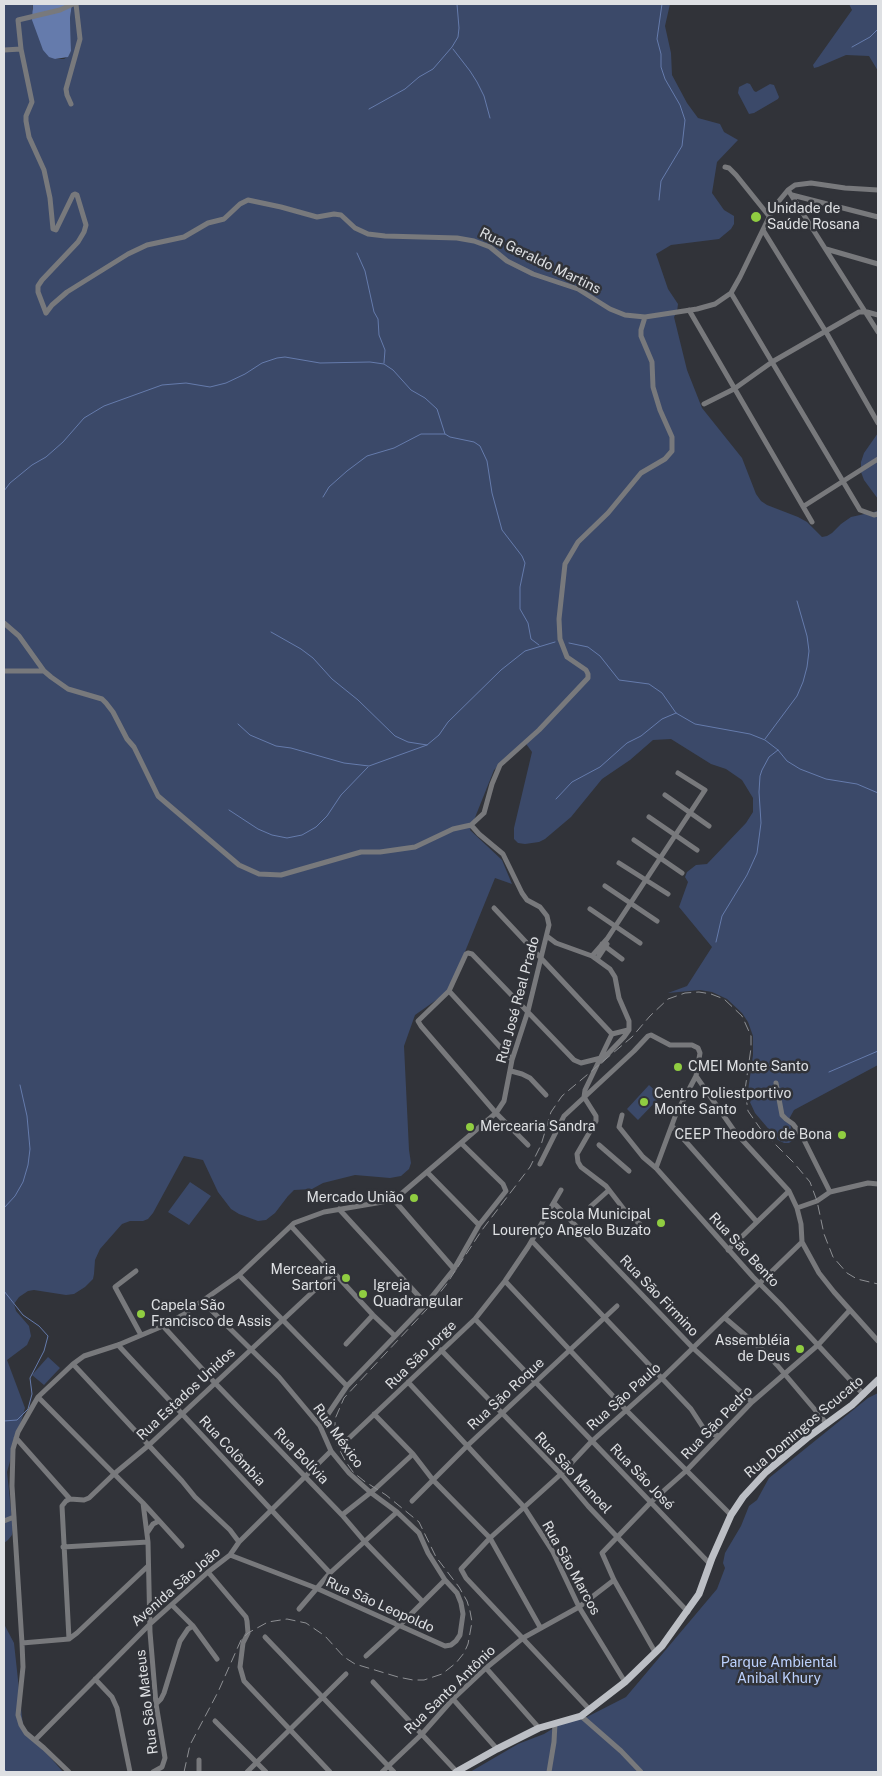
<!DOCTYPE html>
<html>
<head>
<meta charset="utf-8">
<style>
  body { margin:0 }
  #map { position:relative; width:882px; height:1776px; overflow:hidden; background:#313339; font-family:"Public Sans",sans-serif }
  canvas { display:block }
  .frame { position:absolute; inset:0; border:5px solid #dee0e3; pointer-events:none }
</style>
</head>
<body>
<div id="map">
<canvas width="882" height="1776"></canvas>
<div class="frame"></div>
</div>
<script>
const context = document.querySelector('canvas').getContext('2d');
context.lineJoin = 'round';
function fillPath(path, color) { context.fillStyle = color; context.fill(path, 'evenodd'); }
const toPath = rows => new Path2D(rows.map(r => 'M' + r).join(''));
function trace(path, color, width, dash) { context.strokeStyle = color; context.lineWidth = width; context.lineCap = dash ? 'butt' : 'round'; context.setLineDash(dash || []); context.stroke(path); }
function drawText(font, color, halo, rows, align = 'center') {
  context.font = font + ' "Public Sans",sans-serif'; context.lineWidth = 5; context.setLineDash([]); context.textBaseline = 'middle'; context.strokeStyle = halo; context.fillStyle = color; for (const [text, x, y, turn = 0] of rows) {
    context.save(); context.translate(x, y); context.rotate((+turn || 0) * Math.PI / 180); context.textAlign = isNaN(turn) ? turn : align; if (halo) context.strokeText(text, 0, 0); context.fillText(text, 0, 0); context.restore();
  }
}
fillPath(toPath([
  [4,4,33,4,32,9,55,59,64,59,68,56,71,51,70,18,72,4,670,4,665,26,671,53,672,75,687,103,698,118,720,124,724,132,738,140,717,162,712,193,724,210,734,216,734,224,731,229,719,239,671,245,656,254,668,289,678,304,677,312,674,317,687,370,702,408,742,458,756,494,761,501,767,505,798,517,807,522,822,537,827,536,832,533,841,524,851,517,878,511,878,1065,794,1110,789,1119,793,1136,792,1141,789,1143,784,1143,778,1140,755,1113,749,1100,748,1091,753,1055,753,1036,748,1022,742,1013,727,999,712,992,700,990,668,993,687,986,712,947,679,907,688,882,685,877,687,872,696,865,707,864,746,823,753,812,753,798,742,780,726,769,711,764,671,739,653,740,630,760,602,779,571,817,545,839,539,842,525,844,518,843,514,839,514,828,532,752,524,741,494,770,470,830,502,860,512,884,495,878,449,991,415,1015,404,1046,409,1150,411,1163,409,1169,401,1176,390,1178,355,1175,323,1183,312,1189,294,1190,288,1196,275,1213,266,1220,258,1221,239,1214,231,1209,218,1192,203,1160,184,1156,153,1213,148,1219,143,1221,130,1221,122,1224,100,1249,95,1260,94,1274,93,1279,85,1287,74,1294,66,1295,34,1290,28,1291,19,1297,14,1304,16,1311,29,1326,31,1336,27,1345,7,1360,25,1408,7,1472,13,1529,12,1535,8,1540,4,1543],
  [849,4,878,4,878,71,869,56,846,55,818,67,814,68,813,65,852,10],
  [747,83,750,84,754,91,756,92,770,84,774,85,779,97,778,99,754,113,749,114,738,93,739,87],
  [878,433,878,499,864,480,861,472,861,462,864,453],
  [649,1085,661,1096,638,1120,627,1109],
  [190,1182,211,1196,189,1225,168,1212],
  [48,1357,60,1368,44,1385,32,1375],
  [878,1393,878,1772,470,1772,518,1744,544,1734,572,1717,575,1716,581,1720,626,1697,717,1589,725,1568,723,1563,725,1553,741,1526,749,1506,757,1500,769,1478,868,1398],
  [4,1624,14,1643,23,1726,63,1772,4,1772]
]), '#3b4969');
fillPath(toPath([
  [33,4,72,4,70,18,71,51,68,57,55,59,49,57,43,50,32,20]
]), '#657bac');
trace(toPath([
  [852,47,870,37,878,29],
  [453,49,470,71,477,82,484,96,490,118],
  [369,109,405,89,419,77,433,69,452,47,458,37,459,28,457,4],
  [659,200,661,181,682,146,685,120,680,105,665,79,661,67,661,54,657,39,662,4],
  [357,253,365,271,374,312,378,319,379,335,385,350,384,363],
  [4,491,10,483,32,465,46,457,63,442,84,418,104,406,162,385,186,383,210,387,226,383,245,374,262,363,277,358,285,357,320,363,370,362,384,364,393,370,411,390,425,398,437,409,445,434],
  [323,497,329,487,347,471,367,456,394,448,421,434,445,434,450,437,474,442,480,446,487,461,492,493,502,530,522,556,525,563,520,587,520,609,528,623,531,639,539,645],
  [271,632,301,649,313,658,332,679,358,700,395,736,408,742,427,745],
  [569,643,588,647,600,656,619,680,649,684,662,693,676,713,695,724,750,734,765,740,778,750,787,761,800,769,826,779,857,784,878,793],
  [238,724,250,735,276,746,291,748,344,763,369,766,427,745,439,735,448,722,501,670,525,651,555,642],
  [765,739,797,696,803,682,807,667,809,651,807,636,797,601],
  [556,799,572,782,600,767,627,743,641,736,662,719,676,713],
  [229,810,258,829,272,835,287,838,302,835,316,827,327,816,341,795,368,767],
  [716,942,722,916,747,875,757,853,761,823,759,792,760,776,762,770,769,757,778,750],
  [829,1072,878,1051],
  [4,1208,15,1196,23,1182,28,1165,30,1149,27,1116,20,1085],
  [4,1291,23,1315,39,1326,48,1336,44,1351,30,1378,32,1394,28,1409,17,1420,4,1421],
  [4,1769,7,1772]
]), '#657bac', 1);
trace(toPath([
  [4,50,21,49],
  [71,104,67,95,66,89,80,39,76,4],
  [725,167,729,168,736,175,769,216],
  [788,190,878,332],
  [792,195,878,217],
  [763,230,826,332,878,423],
  [826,249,878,264],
  [731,293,860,510,874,515,878,514],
  [689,310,812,522],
  [46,313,52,305,67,292,128,254,147,245,184,237,208,223,224,219,240,204,248,200,281,207,317,217,334,214,341,215,355,228,368,234,385,236,457,238,474,241,490,247,507,261,533,274,578,289,610,309,625,315,645,317],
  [46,313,38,292,38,286,42,280,78,242,84,232,86,225,77,195,75,194,73,195,56,230,53,229,50,198,44,170,29,137,26,121,26,116,32,102,21,49,18,20,60,10,73,4],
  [704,404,734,389,772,362,859,312,867,312,878,315],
  [804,506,878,459],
  [4,623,19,636,44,671,51,677,68,689,102,699,106,703,113,712,127,739,134,747,158,796,239,865,259,874,281,875,361,852,380,852,415,847,453,829,471,825],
  [4,671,44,671],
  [665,795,709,826],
  [649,817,697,850],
  [471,825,484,813,492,784,500,765,539,730,588,678,588,674,586,670,567,657,560,639,559,619,565,564,578,542,608,513,641,473,665,459,672,451,672,437,660,410,653,387,652,362,641,336,641,330,645,317,697,309,715,304,731,293,740,277,774,207,788,190,795,185,811,183,845,188,878,190],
  [634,840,682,873],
  [619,863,668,894],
  [605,886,657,921],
  [494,908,612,1034,585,1090,584,1097,596,1116,596,1121,577,1154,578,1162,581,1167,606,1186,626,1212,640,1224],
  [590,909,640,943],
  [548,937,556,943,592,956,610,969,615,977,619,998,629,1021,629,1030,624,1037,601,1061],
  [602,944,622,959],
  [592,956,607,939,705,790,678,773],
  [597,959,607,944],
  [449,991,512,1060],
  [612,1034,628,1030],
  [511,1071,522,1074,530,1078,546,1095],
  [696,1076,735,1132,789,1191,797,1208,801,1224,802,1242,819,1273,834,1292,878,1341],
  [776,1083,782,1115,786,1119,793,1124,802,1136,830,1192],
  [622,1115,619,1127,643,1157,656,1168,753,1277,780,1304,864,1395],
  [672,1126,757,1222],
  [528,1145,496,1113,421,1026,418,1021,449,991,466,954,468,953,472,954,574,1060,581,1063,601,1058],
  [599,1145,629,1171],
  [540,1164,564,1116,634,1051,648,1036,651,1035,670,1045,692,1045,698,1048,700,1053,696,1076,676,1114,656,1168],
  [427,1172,479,1225],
  [394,1200,454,1269],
  [554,1203,693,1348,752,1402],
  [590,1207,609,1190],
  [797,1208,817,1201,830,1192,868,1183,878,1184],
  [339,1209,426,1304],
  [291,1226,373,1315,395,1336],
  [532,1241,691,1409,706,1432,719,1436],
  [728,1250,789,1191],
  [136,1271,115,1287,141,1335],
  [239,1275,347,1386],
  [505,1281,627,1411,731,1515],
  [203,1302,279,1377,320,1426,331,1451,349,1473,370,1492,397,1512,419,1533,428,1553,445,1580,400,1625,366,1656],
  [725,1318,765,1352,777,1365,827,1424],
  [475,1319,710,1564],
  [163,1326,215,1383,342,1515,365,1542,423,1602],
  [346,1344,373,1315],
  [118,1345,330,1573],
  [441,1350,561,1474,588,1506,688,1612],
  [73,1364,182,1481,195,1497,230,1530,239,1542],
  [408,1382,524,1507,553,1552,579,1607,625,1682],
  [38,1397,143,1503,182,1546],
  [374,1414,413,1454,433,1480,490,1538,540,1627],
  [320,1426,347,1386,426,1304,454,1269,479,1225,506,1191,503,1184,461,1143],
  [16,1438,70,1499],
  [345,1442,475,1319,505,1281,528,1247,561,1190],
  [70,1499,84,1500,89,1498,114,1474,149,1445,334,1272],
  [412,1501,467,1446,617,1306],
  [143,1503,148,1542,150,1632,156,1704,165,1758,162,1767,153,1772],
  [342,1515,375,1489,413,1454],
  [4,1521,14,1517],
  [147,1533,153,1524,159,1521],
  [63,1547,148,1542],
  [230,1555,316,1588,445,1646,451,1645,456,1641,460,1635,463,1614,461,1603,457,1593,445,1580],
  [208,1572,246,1617,247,1621,248,1633,243,1643,240,1667,244,1681,330,1772],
  [172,1605,193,1626,217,1659],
  [299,1609,330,1573,397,1512],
  [265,1637,394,1772],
  [69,1639,62,1506,66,1501,70,1499],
  [22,1643,69,1639,77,1633,148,1566],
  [655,1652,614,1580,602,1553,651,1502,686,1471,752,1402,818,1345,850,1310],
  [486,1668,539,1728],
  [95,1679,112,1697,117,1708,130,1772],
  [373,1682,457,1772],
  [453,1699,497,1749],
  [156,1704,161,1699,164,1693,180,1641,188,1629,193,1626],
  [590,1710,466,1578,461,1569,490,1538,561,1474,591,1442,661,1379,802,1242],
  [581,1716,621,1751,641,1772],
  [215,1721,266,1772],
  [35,1740,150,1624,208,1572,230,1555,239,1542,331,1451],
  [199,1760,199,1772],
  [69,1772,44,1748,26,1733,21,1725,18,1715,23,1667,22,1643,12,1486,13,1449,18,1432,38,1397,73,1364,84,1356,118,1345,163,1326,181,1316,239,1275,294,1223,324,1212,394,1200,496,1113,504,1101,512,1060,528,1011,549,925,547,916,540,907,527,900,522,893,503,854,479,834,471,825],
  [247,1772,346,1674],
  [382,1772,422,1734,453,1699,486,1668,523,1638,579,1607,614,1580],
  [549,1772,554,1742,555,1723]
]), '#78797c', 5);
trace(toPath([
  [456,1772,497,1749,539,1728,581,1716,625,1682,662,1646,699,1594,712,1558,731,1515,743,1497,766,1472,807,1438,852,1405,878,1380]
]), '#bcbfc5', 7);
trace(toPath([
  [184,1772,190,1745,218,1692,241,1640,248,1633,268,1622,287,1619,306,1623,325,1636,344,1657,355,1664,398,1677,413,1680,424,1680,442,1674,456,1663,464,1653,468,1644,472,1622,470,1611,467,1601,459,1587,436,1557,419,1522,386,1495,364,1481,353,1472,346,1462,337,1445,335,1430,335,1419,344,1398,427,1309,446,1285,482,1230,530,1167,541,1145,551,1112,562,1096,632,1037,650,1016,668,999,685,993,699,992,711,994,724,999,742,1016,751,1036,751,1048,745,1090,748,1111,762,1131,794,1163,810,1182,817,1201,824,1234,833,1257,847,1273,857,1279,878,1284]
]), '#8e9094', 1, [10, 5]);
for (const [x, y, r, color] of [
  [756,217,6,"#90cd41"],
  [678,1067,5,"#90cd41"],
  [644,1102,5,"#90cd41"],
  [470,1127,5,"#90cd41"],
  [842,1135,5,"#90cd41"],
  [414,1198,5,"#90cd41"],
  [661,1223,5,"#90cd41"],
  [346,1278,5,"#90cd41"],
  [363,1294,5,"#90cd41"],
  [141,1314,5,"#90cd41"],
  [800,1349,5,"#90cd41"]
]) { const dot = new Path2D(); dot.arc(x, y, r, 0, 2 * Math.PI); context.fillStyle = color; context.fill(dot); trace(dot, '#313339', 2); }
drawText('14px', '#dee0e3', '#313339', [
  ["Unidade de",767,209],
  ["Saúde Rosana",767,225],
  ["CMEI Monte Santo",688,1067],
  ["Centro Poliestportivo",654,1094],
  ["Monte Santo",654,1110],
  ["Mercearia Sandra",480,1127],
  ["CEEP Theodoro de Bona",832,1135,"right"],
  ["Mercado União",404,1198,"right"],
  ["Escola Municipal",651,1215,"right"],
  ["Lourenço Angelo Buzato",651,1231,"right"],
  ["Mercearia",336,1270,"right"],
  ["Sartori",336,1286,"right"],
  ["Igreja",373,1286],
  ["Quadrangular",373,1302],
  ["Capela São",151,1306],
  ["Francisco de Assis",151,1322],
  ["Assembléia",790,1341,"right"],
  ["de Deus",790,1357,"right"]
], 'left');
drawText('14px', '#dee0e3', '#313339', [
  ["Rua Geraldo Martins",540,261,26],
  ["Rua José Real Prado",518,1000,-75],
  ["Rua São Bento",744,1250,47],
  ["Rua São Firmino",659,1296,46],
  ["Rua São Jorge",421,1355,-44],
  ["Rua Estados Unidos",186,1394,-43],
  ["Rua São Roque",506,1394,-43],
  ["Rua São Paulo",624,1397,-42],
  ["Rua São Pedro",717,1423,-46],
  ["Rua Domingos Scucato",804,1427,-40],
  ["Rua México",338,1436,54],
  ["Rua Colômbia",232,1451,47],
  ["Rua Bolívia",301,1456,46],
  ["Rua São Manoel",573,1473,47],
  ["Rua São José",642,1477,46],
  ["Rua São Marcos",571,1568,61],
  ["Avenida São João",176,1587,-41],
  ["Rua São Leopoldo",380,1605,24],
  ["Rua Santo Antônio",450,1690,-44],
  ["Rua São Mateus",147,1702,-97]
]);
drawText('14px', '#bbd0fc', '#313339', [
  ["Parque Ambiental",779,1663],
  ["Anibal Khury",779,1679]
]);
</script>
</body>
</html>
